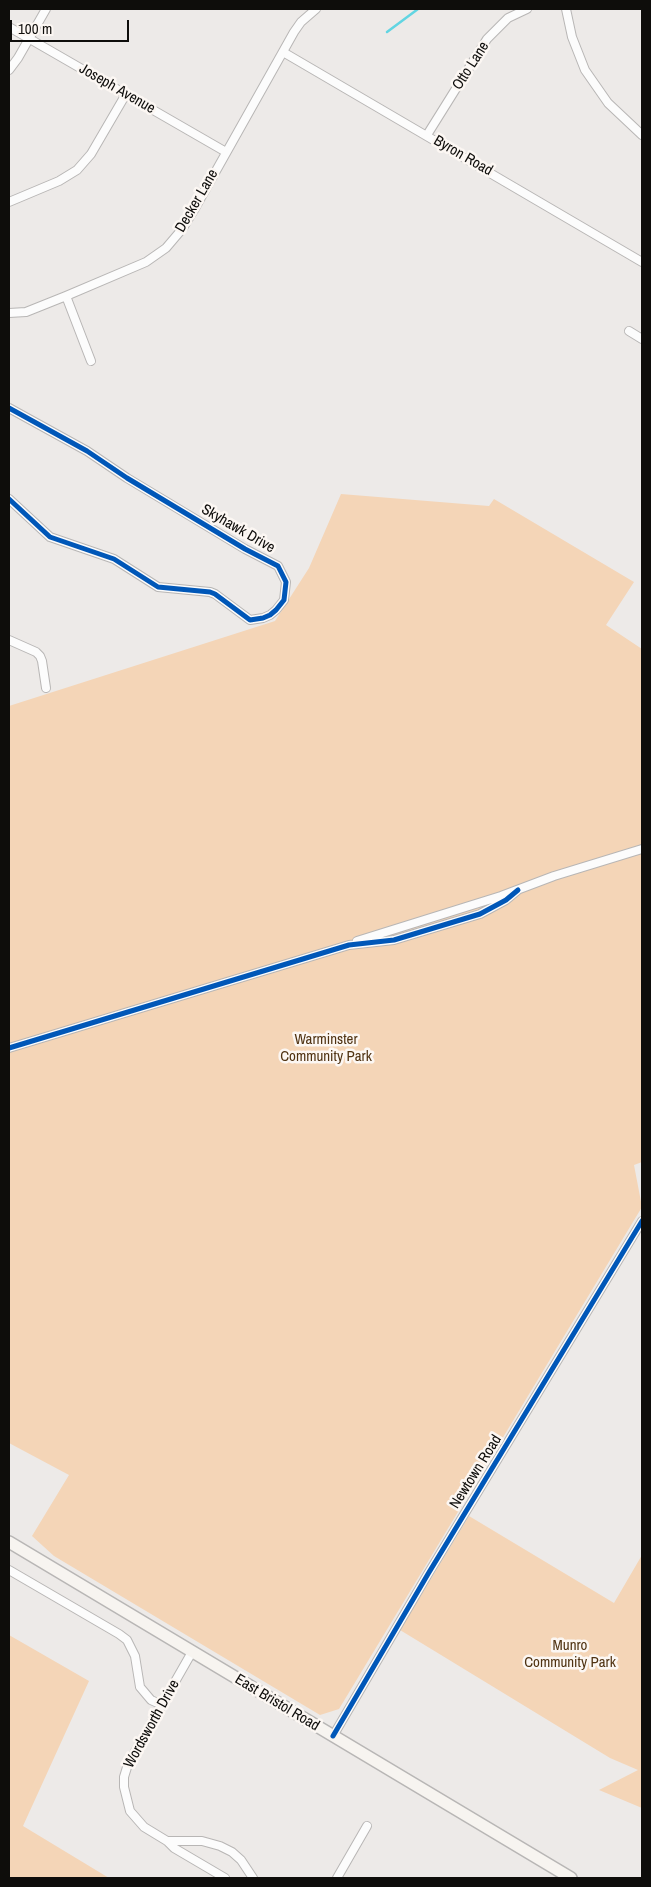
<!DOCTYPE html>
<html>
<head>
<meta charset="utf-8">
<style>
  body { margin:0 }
  #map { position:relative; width:651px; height:1887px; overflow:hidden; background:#edeae8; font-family:"Archivo Narrow",sans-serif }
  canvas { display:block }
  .frame { position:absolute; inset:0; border:10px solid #0e0d0b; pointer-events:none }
  .scale { position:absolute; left:10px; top:20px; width:119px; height:22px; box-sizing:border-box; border:2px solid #0e0d0b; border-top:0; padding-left:6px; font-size:15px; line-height:18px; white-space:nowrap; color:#0e0d0b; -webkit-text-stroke:4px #fcf7f3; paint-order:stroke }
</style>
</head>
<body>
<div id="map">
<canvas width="651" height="1887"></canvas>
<div class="frame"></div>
<div class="scale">100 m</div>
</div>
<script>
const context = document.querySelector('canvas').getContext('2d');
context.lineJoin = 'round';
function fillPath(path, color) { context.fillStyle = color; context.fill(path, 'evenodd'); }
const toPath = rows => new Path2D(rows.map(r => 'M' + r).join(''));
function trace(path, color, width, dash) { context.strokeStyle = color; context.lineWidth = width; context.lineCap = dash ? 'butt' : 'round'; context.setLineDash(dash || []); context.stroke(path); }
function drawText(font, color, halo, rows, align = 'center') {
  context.font = font + ' "Archivo Narrow",sans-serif'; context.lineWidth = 5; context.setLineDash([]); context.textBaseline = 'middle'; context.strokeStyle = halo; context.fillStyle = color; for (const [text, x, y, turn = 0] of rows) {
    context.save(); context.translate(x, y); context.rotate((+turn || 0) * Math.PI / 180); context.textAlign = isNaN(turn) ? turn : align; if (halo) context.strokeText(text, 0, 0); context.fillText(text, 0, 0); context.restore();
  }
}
fillPath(toPath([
  [341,494,489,506,494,499,634,582,606,625,642,649,642,1162,634,1165,642,1207,339,1709,320,1715,54,1556,32,1536,69,1475,9,1443,9,706,275,621,309,568],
  [469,1516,614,1603,642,1555,642,1808,599,1790,638,1770,610,1758,400,1630],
  [9,1635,89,1681,23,1826,109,1878,9,1878]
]), '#f4d5b7');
trace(toPath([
  [387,32,418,9]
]), '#62d5e2', 2.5);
const minor = toPath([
  [566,9,572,37,585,70,608,103,642,135],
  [9,27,226,152],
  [283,52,642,262],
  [9,70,18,58,46,9],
  [427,135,487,39,508,18,527,9],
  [9,202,59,181,77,170,91,154,126,94],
  [66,296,91,361],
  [9,313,26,312,66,296,146,262,166,248,183,228,194,210,294,32,301,22,316,9],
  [629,331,642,339],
  [9,408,87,451,127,478,245,549,278,566,286,582,284,600,276,610,270,615,263,618,250,620,215,594,210,592,158,587,114,559,50,537,9,499],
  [9,640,36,652,40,656,42,661,46,688],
  [357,941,501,896,554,876,642,849],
  [9,1048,349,945,394,940,480,914,506,900,518,890],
  [9,1570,119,1634,127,1640,135,1656,140,1687,151,1700,162,1705],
  [192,1652,128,1764,124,1777,124,1787,130,1811,144,1827,167,1841,174,1848,225,1878],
  [333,1736,428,1574,642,1221],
  [167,1841,202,1841,220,1846,232,1852,241,1860,253,1878],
  [337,1878,367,1826]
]);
const secondary = toPath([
  [9,1542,571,1878]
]);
trace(minor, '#b8b6b5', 10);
trace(secondary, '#b8b6b5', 14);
trace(minor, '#fcfcfc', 8);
trace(secondary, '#f7f4f0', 11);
trace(toPath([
  [9,408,87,451,127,478,245,549,278,566,286,582,284,600,276,610,270,615,263,618,250,620,215,594,210,592,158,587,114,559,50,537,9,499],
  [9,1048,349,945,394,940,480,914,506,900,518,890],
  [333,1736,428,1574,642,1221]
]), '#0057b8', 5);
drawText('15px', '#0e0d0b', '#fcf7f3', [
  ["Otto Lane",471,66,-57],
  ["Joseph Avenue",117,89,30],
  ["Byron Road",463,156,30],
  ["Decker Lane",197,201,-60],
  ["Skyhawk Drive",238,529,30],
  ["Newtown Road",476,1472,-58],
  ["East Bristol Road",277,1703,31],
  ["Wordsworth Drive",152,1724,-61]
]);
drawText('15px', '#4f3211', '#fcf7f3', [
  ["Warminster",326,1040],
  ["Community Park",326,1057],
  ["Munro",570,1646],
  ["Community Park",570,1663]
]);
</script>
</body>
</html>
